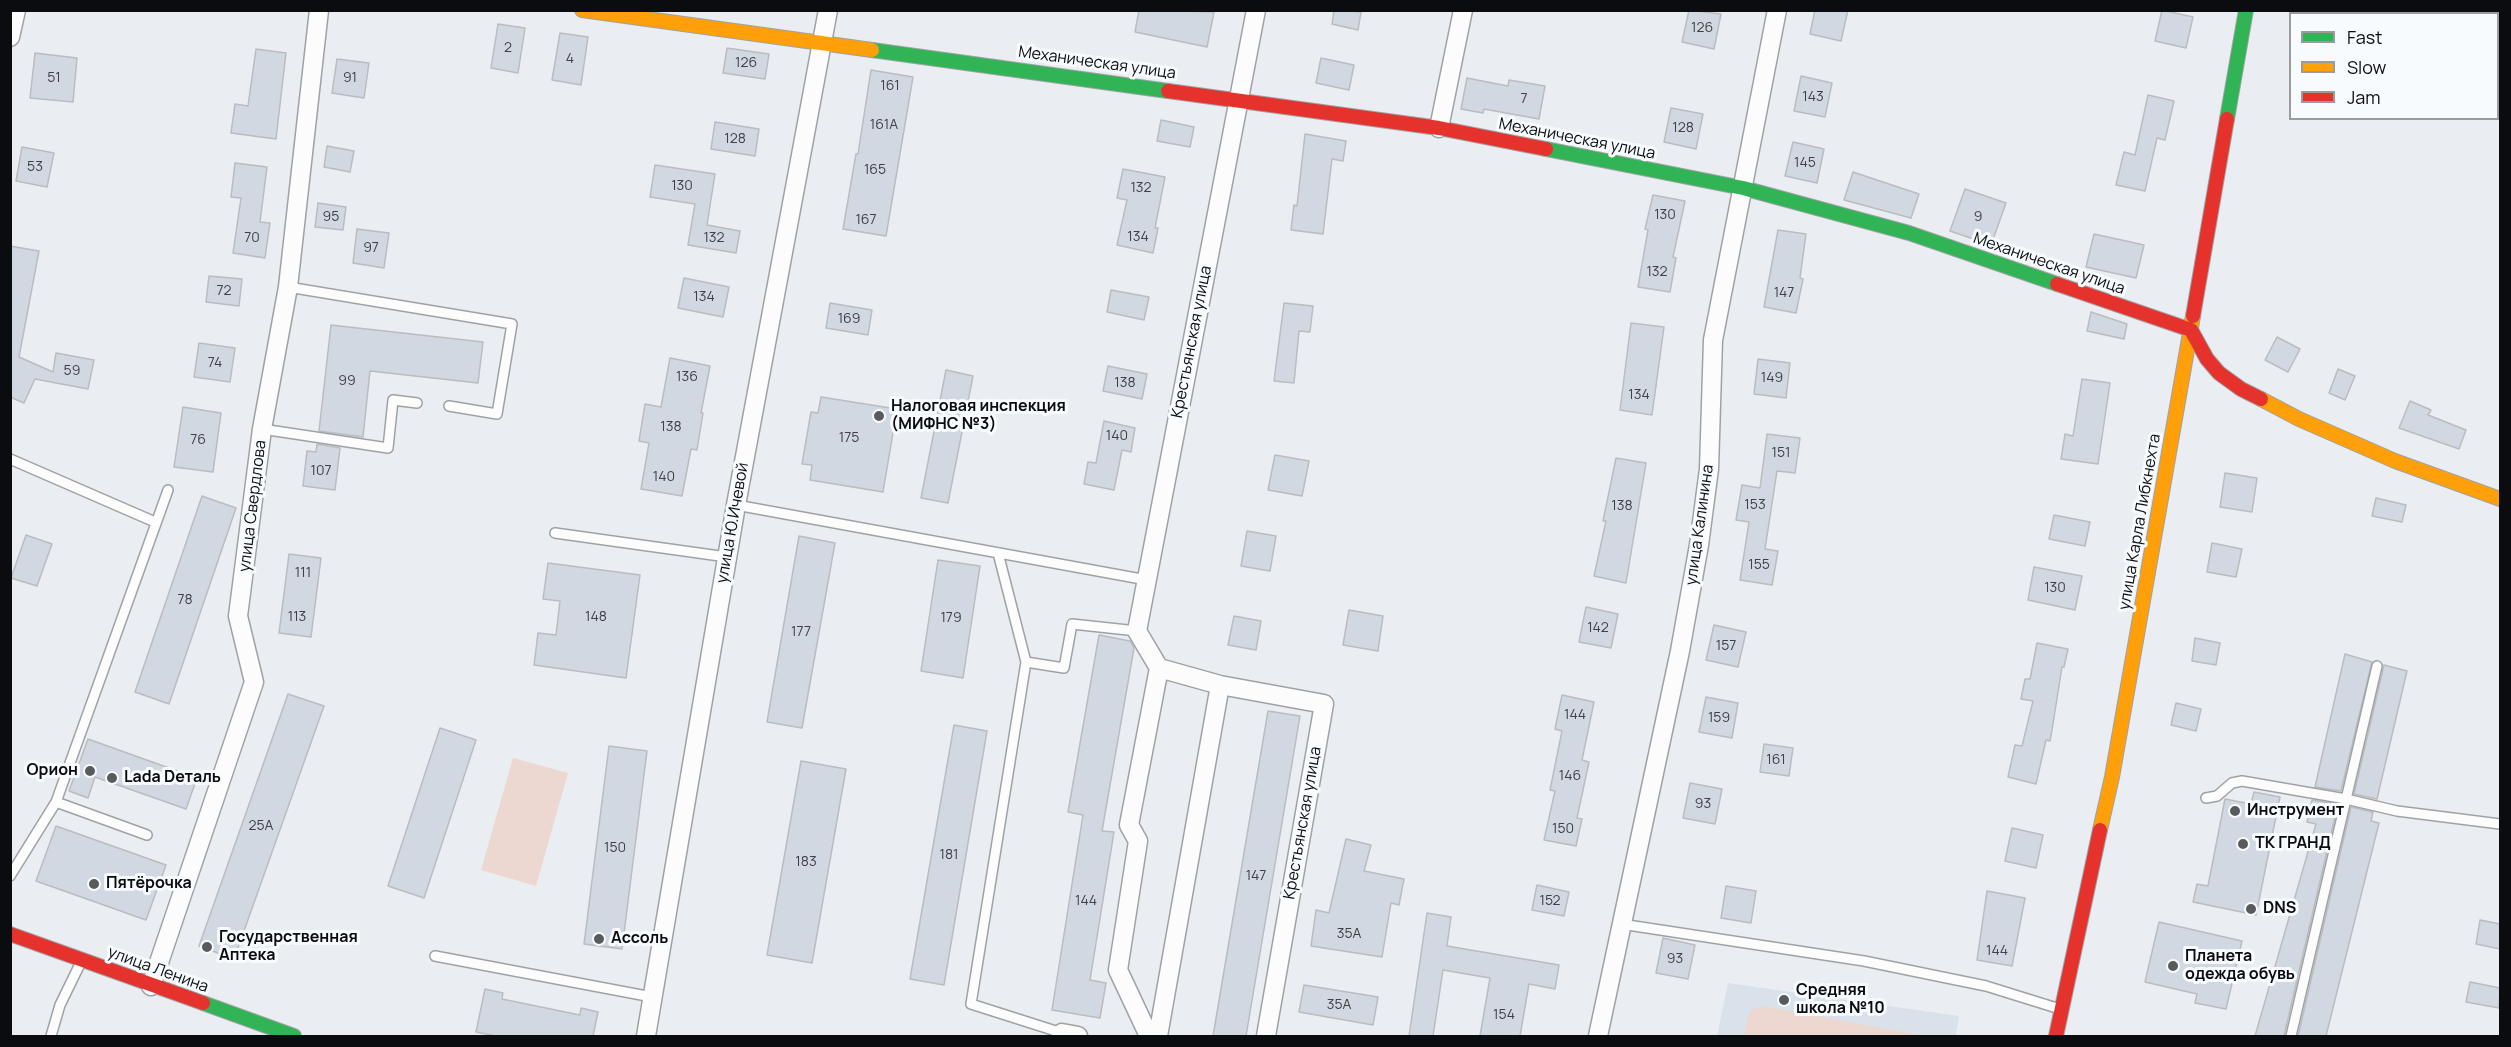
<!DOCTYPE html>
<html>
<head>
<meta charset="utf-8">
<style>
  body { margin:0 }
  #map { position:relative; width:2511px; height:1047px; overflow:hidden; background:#eaeef2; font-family:Manrope,sans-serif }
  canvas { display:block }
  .frame { position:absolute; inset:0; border:12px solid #0a0c0f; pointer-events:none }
  .legend { position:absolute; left:2289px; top:12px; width:210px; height:108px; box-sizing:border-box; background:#f8fbfe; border:2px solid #999b9e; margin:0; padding:8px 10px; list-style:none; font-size:18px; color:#0a0c0f }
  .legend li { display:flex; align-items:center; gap:12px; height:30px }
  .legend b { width:30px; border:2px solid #999b9e }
</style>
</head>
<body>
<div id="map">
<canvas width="2511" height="1047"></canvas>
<div class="frame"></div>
<ul class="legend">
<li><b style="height:8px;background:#30b455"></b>Fast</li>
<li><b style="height:8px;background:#ff9f0a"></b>Slow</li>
<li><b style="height:8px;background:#e5322d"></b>Jam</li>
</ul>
</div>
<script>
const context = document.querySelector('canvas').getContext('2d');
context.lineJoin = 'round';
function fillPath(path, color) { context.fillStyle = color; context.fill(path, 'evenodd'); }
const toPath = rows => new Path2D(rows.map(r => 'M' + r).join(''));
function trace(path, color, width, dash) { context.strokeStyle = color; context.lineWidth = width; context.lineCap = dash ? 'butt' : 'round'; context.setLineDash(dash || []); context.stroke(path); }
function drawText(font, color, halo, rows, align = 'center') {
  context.font = font + ' Manrope,sans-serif'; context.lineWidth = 6; context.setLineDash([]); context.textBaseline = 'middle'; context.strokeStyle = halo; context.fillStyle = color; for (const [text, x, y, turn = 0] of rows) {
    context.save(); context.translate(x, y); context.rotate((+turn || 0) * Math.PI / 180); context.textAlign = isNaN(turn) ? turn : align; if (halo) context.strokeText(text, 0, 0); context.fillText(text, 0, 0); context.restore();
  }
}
fillPath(toPath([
  [1728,983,1959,1016,1956,1036,1717,1036]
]), '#d9e2eb');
fillPath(toPath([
  [513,758,568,773,536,886,481,870],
  [1763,1006,1915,1034,1922,1036,1744,1036,1748,1016,1752,1010]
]), '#ecd7d1');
const building = toPath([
  [1139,10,1214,12,1207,47,1135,32,1139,10],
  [1334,10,1361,12,1358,30,1332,24,1334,10],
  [1689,10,1721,14,1714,49,1682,42,1689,10],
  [1815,10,1848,10,1841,41,1810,34,1815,10],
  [2162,10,2193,17,2186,48,2155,41,2162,10],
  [498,24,525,28,518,73,491,68,498,24],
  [560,33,588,37,581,85,552,80,560,33],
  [727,48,769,54,765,79,723,73,727,48],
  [256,49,286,53,276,139,231,133,235,104,248,106,256,49],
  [35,53,77,58,73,102,30,98,35,53],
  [1321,58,1354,65,1349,90,1316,83,1321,58],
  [337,59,369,63,364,98,332,93,337,59],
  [871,70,913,77,886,236,843,229,856,154,858,154,871,70],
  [1801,76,1832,83,1825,117,1794,111,1801,76],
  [1467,78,1508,86,1509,80,1545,86,1539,119,1484,109,1483,113,1461,109,1467,78],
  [2148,95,2174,101,2165,140,2157,138,2145,191,2116,185,2124,152,2135,155,2148,95],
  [1671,108,1703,114,1696,149,1664,142,1671,108],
  [1161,120,1194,127,1190,147,1157,141,1161,120],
  [715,122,759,129,755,156,711,149,715,122],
  [1305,134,1346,141,1343,161,1332,159,1323,234,1291,230,1294,205,1297,206,1305,134],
  [1793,142,1824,149,1817,183,1785,176,1793,142],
  [327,146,354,151,350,172,324,167,327,146],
  [22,147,54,153,47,187,16,181,22,147],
  [235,163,267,167,260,222,270,223,265,258,233,253,241,198,231,197,235,163],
  [655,165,715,174,707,225,740,231,736,253,688,245,695,204,650,197,655,165],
  [1123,169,1165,177,1155,228,1158,228,1153,253,1117,245,1127,200,1117,198,1123,169],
  [1853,172,1919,194,1911,218,1844,200,1853,172],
  [1965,189,2006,203,1991,245,1950,231,1965,189],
  [1653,195,1685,201,1673,257,1676,258,1670,292,1638,287,1648,230,1645,229,1653,195],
  [318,203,346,207,343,230,315,227,318,203],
  [357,229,389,233,384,268,353,263,357,229],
  [1778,230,1806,234,1800,278,1803,279,1796,313,1764,307,1778,230],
  [2094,234,2144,245,2136,278,2086,267,2094,234],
  [10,246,39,251,19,357,53,372,56,353,94,360,88,389,35,379,24,403,10,397,10,246],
  [209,276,242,279,239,306,206,302,209,276],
  [684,278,729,287,723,317,678,308,684,278],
  [1111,290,1149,297,1144,320,1107,312,1111,290],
  [830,303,872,310,868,335,826,328,830,303],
  [1284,303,1313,306,1310,332,1299,331,1294,383,1274,381,1284,303],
  [2091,312,2127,324,2124,339,2087,331,2091,312],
  [1631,323,1664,327,1652,415,1620,410,1631,323],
  [331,325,483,342,478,383,370,371,363,437,319,431,331,325],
  [2277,337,2300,349,2288,372,2265,360,2277,337],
  [199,343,235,348,230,382,194,377,199,343],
  [670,358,710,366,701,413,703,413,697,450,691,449,682,496,641,489,649,443,639,441,645,404,661,407,670,358],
  [1758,359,1790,363,1786,398,1754,394,1758,359],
  [1108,366,1147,374,1142,399,1103,391,1108,366],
  [2338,369,2355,376,2345,400,2329,393,2338,369],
  [946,370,973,376,948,503,921,498,946,370],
  [2082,379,2110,383,2098,464,2061,459,2065,434,2073,436,2082,379],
  [821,397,897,409,883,492,810,480,812,465,802,464,811,412,818,413,821,397],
  [2410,401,2431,410,2428,415,2466,430,2459,449,2399,428,2410,401],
  [183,407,221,413,213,472,174,467,183,407],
  [1104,421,1135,428,1131,452,1122,450,1114,490,1084,484,1088,462,1096,463,1104,421],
  [1767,434,1800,438,1795,473,1777,471,1765,549,1778,551,1772,585,1740,580,1749,522,1736,520,1742,485,1760,488,1767,434],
  [317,444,340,448,335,490,303,486,307,451,316,452,317,444],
  [1275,455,1309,461,1302,496,1268,490,1275,455],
  [1616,458,1646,463,1626,583,1594,576,1606,521,1603,521,1616,458],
  [2225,473,2257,478,2252,512,2220,507,2225,473],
  [202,496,236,508,169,704,135,692,202,496],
  [2376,498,2406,505,2402,522,2372,516,2376,498],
  [2054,515,2090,522,2085,546,2049,539,2054,515],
  [1247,531,1276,536,1270,571,1241,566,1247,531],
  [26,535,52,544,37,586,11,578,26,535],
  [799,536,835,543,802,728,767,722,799,536],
  [2212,543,2242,549,2236,577,2207,572,2212,543],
  [289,554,321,558,311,637,279,633,289,554],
  [938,560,980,566,963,678,921,671,938,560],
  [548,563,640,575,626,678,534,665,538,633,556,635,560,601,543,599,548,563],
  [2034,567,2082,576,2075,610,2028,600,2034,567],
  [1586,607,1618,614,1611,648,1579,642,1586,607],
  [1349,610,1383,616,1378,651,1343,645,1349,610],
  [1234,616,1261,621,1256,650,1228,645,1234,616],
  [1714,625,1746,632,1738,667,1706,660,1714,625],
  [1099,635,1130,641,1134,648,1102,831,1114,832,1090,980,1106,983,1100,1018,1052,1010,1083,815,1068,812,1099,635],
  [2195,638,2220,643,2216,665,2192,661,2195,638],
  [2037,643,2068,649,2064,667,2062,667,2052,730,2050,741,2046,740,2036,784,2008,777,2015,745,2022,746,2033,701,2021,699,2025,679,2030,679,2037,643],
  [2345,654,2372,662,2341,791,2315,787,2345,654],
  [2384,665,2407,671,2377,799,2354,794,2384,665],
  [288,694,324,706,234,959,199,946,288,694],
  [1562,695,1594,702,1582,760,1589,762,1577,818,1582,819,1576,846,1544,840,1555,791,1550,790,1562,731,1555,729,1562,695],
  [1706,697,1738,703,1732,738,1699,732,1706,697],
  [2176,703,2201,709,2196,731,2171,725,2176,703],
  [1268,711,1300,716,1246,1036,1213,1036,1268,711],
  [954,725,987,731,944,985,910,979,954,725],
  [440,728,476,740,424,898,388,886,440,728],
  [88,739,197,778,186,809,95,777,88,798,69,791,88,739],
  [1764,744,1793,748,1789,776,1760,772,1764,744],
  [609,746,647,751,622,949,584,944,609,746],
  [801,761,846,769,812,963,767,955,801,761],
  [1690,783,1722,789,1715,824,1683,818,1690,783],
  [2254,792,2280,797,2256,915,2193,902,2197,884,2208,886,2225,799,2251,804,2254,792],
  [2312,800,2338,804,2284,1036,2255,1036,2316,824,2307,822,2312,800],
  [2351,807,2373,812,2371,821,2379,823,2326,1036,2298,1036,2351,807],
  [56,826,166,865,146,920,36,881,56,826],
  [2012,828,2043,835,2036,868,2005,861,2012,828],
  [1346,839,1371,845,1364,871,1404,879,1399,905,1391,903,1382,957,1311,946,1316,910,1329,913,1346,839],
  [1537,885,1569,892,1564,916,1532,910,1537,885],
  [1726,886,1756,891,1751,923,1721,918,1726,886],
  [1987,891,2025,898,2012,966,1977,960,1987,891],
  [1427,913,1451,917,1447,946,1559,965,1555,989,1529,984,1520,1036,1480,1036,1490,978,1443,970,1433,1036,1409,1036,1427,913],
  [2480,920,2500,924,2500,949,2476,944,2480,920],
  [2159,922,2242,941,2226,1009,2195,1003,2197,994,2145,982,2159,922],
  [1663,938,1695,945,1688,979,1656,973,1663,938],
  [2470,982,2500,988,2499,1008,2466,1002,2470,982],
  [1304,985,1378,997,1373,1025,1299,1012,1304,985],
  [485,989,503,993,502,999,580,1015,581,1008,598,1012,593,1036,496,1036,476,1032,485,989]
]);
fillPath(building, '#d1d8e1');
trace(building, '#babcbf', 1.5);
const lane = toPath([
  [288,287,512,324,497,414,449,406],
  [262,429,388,448,393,400,417,403],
  [10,459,155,522],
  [736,505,1147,580],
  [555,533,727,557],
  [998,553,1026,662],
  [2206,798,2217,796,2232,783,2242,781,2346,799,2397,811,2500,824],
  [56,802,168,490],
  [10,876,56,802,147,835],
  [1621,924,1864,961,1986,986,2060,1009],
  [435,956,652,997],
  [1062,1033,971,1004,1026,662,1064,668,1072,624,1137,631],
  [51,1036,60,1005,80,964],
  [2291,1036,2377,666]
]);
const street = toPath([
  [10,37,16,10],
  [1439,128,1463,10],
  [1159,668,1220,685,1324,704,1266,1036],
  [151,986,254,682,238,616,262,429,288,287,319,10],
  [646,1036,736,505,828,10],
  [1061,1036,1062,1033,1078,1036],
  [1149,1036,1118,970,1138,841,1129,825,1159,668,1137,631,1256,10],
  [1158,1036,1220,685],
  [1598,1036,1680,651,1699,545,1709,469,1713,340,1777,10]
]);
const fast = toPath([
  [872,50,1168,91],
  [2227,119,2246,10],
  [1546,149,1743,188,1909,233,2057,284],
  [203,1003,294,1036]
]);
const slow = toPath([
  [582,10,872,50],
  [2261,399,2299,419,2395,461,2500,499],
  [2100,830,2112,777,2193,316]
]);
const jam = toPath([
  [1168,91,1439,128,1546,149],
  [2057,284,2191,330,2207,359,2219,373,2241,389,2261,399],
  [2193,316,2227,119],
  [10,934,203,1003],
  [2056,1036,2100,830]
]);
trace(lane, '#9fa2a5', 12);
trace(street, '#9fa2a5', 21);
trace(fast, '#9fa2a5', 16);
trace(slow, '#9fa2a5', 16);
trace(jam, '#9fa2a5', 16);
trace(lane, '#fcfcfd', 9);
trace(street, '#fcfcfd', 18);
trace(fast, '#30b455', 14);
trace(slow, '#ff9f0a', 14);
trace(jam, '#e5322d', 14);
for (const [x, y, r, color] of [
  [879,416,6,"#585b5e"],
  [90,771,6,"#585b5e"],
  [112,778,6,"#585b5e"],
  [2235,811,6,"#585b5e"],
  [2243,844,6,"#585b5e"],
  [94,884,6,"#585b5e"],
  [2251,909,6,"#585b5e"],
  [599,939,6,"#585b5e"],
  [207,947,6,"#585b5e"],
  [2173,966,6,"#585b5e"],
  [1784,1000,6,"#585b5e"]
]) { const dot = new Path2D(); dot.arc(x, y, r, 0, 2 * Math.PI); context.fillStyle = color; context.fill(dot); trace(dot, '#f8fbfe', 2); }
drawText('14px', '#3e4146', null, [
  ["126",1702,28],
  ["2",508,48],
  ["4",570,59],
  ["126",746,63],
  ["51",54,78],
  ["91",350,78],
  ["161",890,86],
  ["143",1813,97],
  ["7",1524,99],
  ["161А",884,125],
  ["128",1683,128],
  ["128",735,139],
  ["145",1805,163],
  ["53",35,167],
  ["165",875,170],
  ["130",682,186],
  ["132",1141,188],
  ["130",1665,215],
  ["95",331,217],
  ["9",1978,217],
  ["167",866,220],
  ["134",1138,237],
  ["70",252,238],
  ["132",714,238],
  ["97",371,248],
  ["132",1657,272],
  ["72",224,291],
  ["147",1784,293],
  ["134",704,297],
  ["169",849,319],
  ["74",215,363],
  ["59",72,371],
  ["136",687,377],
  ["149",1772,378],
  ["99",347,381],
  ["138",1125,383],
  ["134",1639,395],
  ["138",671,427],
  ["140",1117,436],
  ["175",849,438],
  ["76",198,440],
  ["151",1781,453],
  ["107",321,471],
  ["140",664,477],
  ["153",1755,505],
  ["138",1622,506],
  ["155",1759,565],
  ["111",303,573],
  ["130",2055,588],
  ["78",185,600],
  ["113",297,617],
  ["148",596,617],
  ["179",951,618],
  ["142",1598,628],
  ["177",801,632],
  ["157",1726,646],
  ["144",1575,715],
  ["159",1719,718],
  ["161",1776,760],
  ["146",1570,776],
  ["93",1703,804],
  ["25А",261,826],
  ["150",1563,829],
  ["150",615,848],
  ["181",949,855],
  ["183",806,862],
  ["147",1256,876],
  ["144",1086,901],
  ["152",1550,901],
  ["35А",1349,934],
  ["144",1997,951],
  ["93",1675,959],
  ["35А",1339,1005],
  ["154",1504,1015]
]);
drawText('16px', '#0a0c0f', '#f8fbfe', [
  ["Механическая улица",1097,63,8],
  ["Механическая улица",1577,139,11],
  ["Механическая улица",2049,264,19],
  ["Крестьянская улица",1192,342,-79],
  ["улица Свердлова",253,506,-83],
  ["улица Карла Либкнехта",2140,522,-80],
  ["улица Ю.Ичевой",733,523,-80],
  ["улица Калинина",1700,525,-82],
  ["Крестьянская улица",1303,823,-80],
  ["улица Ленина",158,970,20]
]);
drawText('bold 16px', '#0a0c0f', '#f8fbfe', [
  ["Налоговая инспекция",891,407],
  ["(МИФНС №3)",891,425],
  ["Орион",78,771,"right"],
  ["Lada Dеталь",124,778],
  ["Инструмент",2247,811],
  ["ТК ГРАНД",2255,844],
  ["Пятёрочка",106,884],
  ["DNS",2263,909],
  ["Государственная",219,938],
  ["Аптека",219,956],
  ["Ассоль",611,939],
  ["Планета",2185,957],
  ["одежда обувь",2185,975],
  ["Средняя",1796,991],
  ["школа №10",1796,1009]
], 'left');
</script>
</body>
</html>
